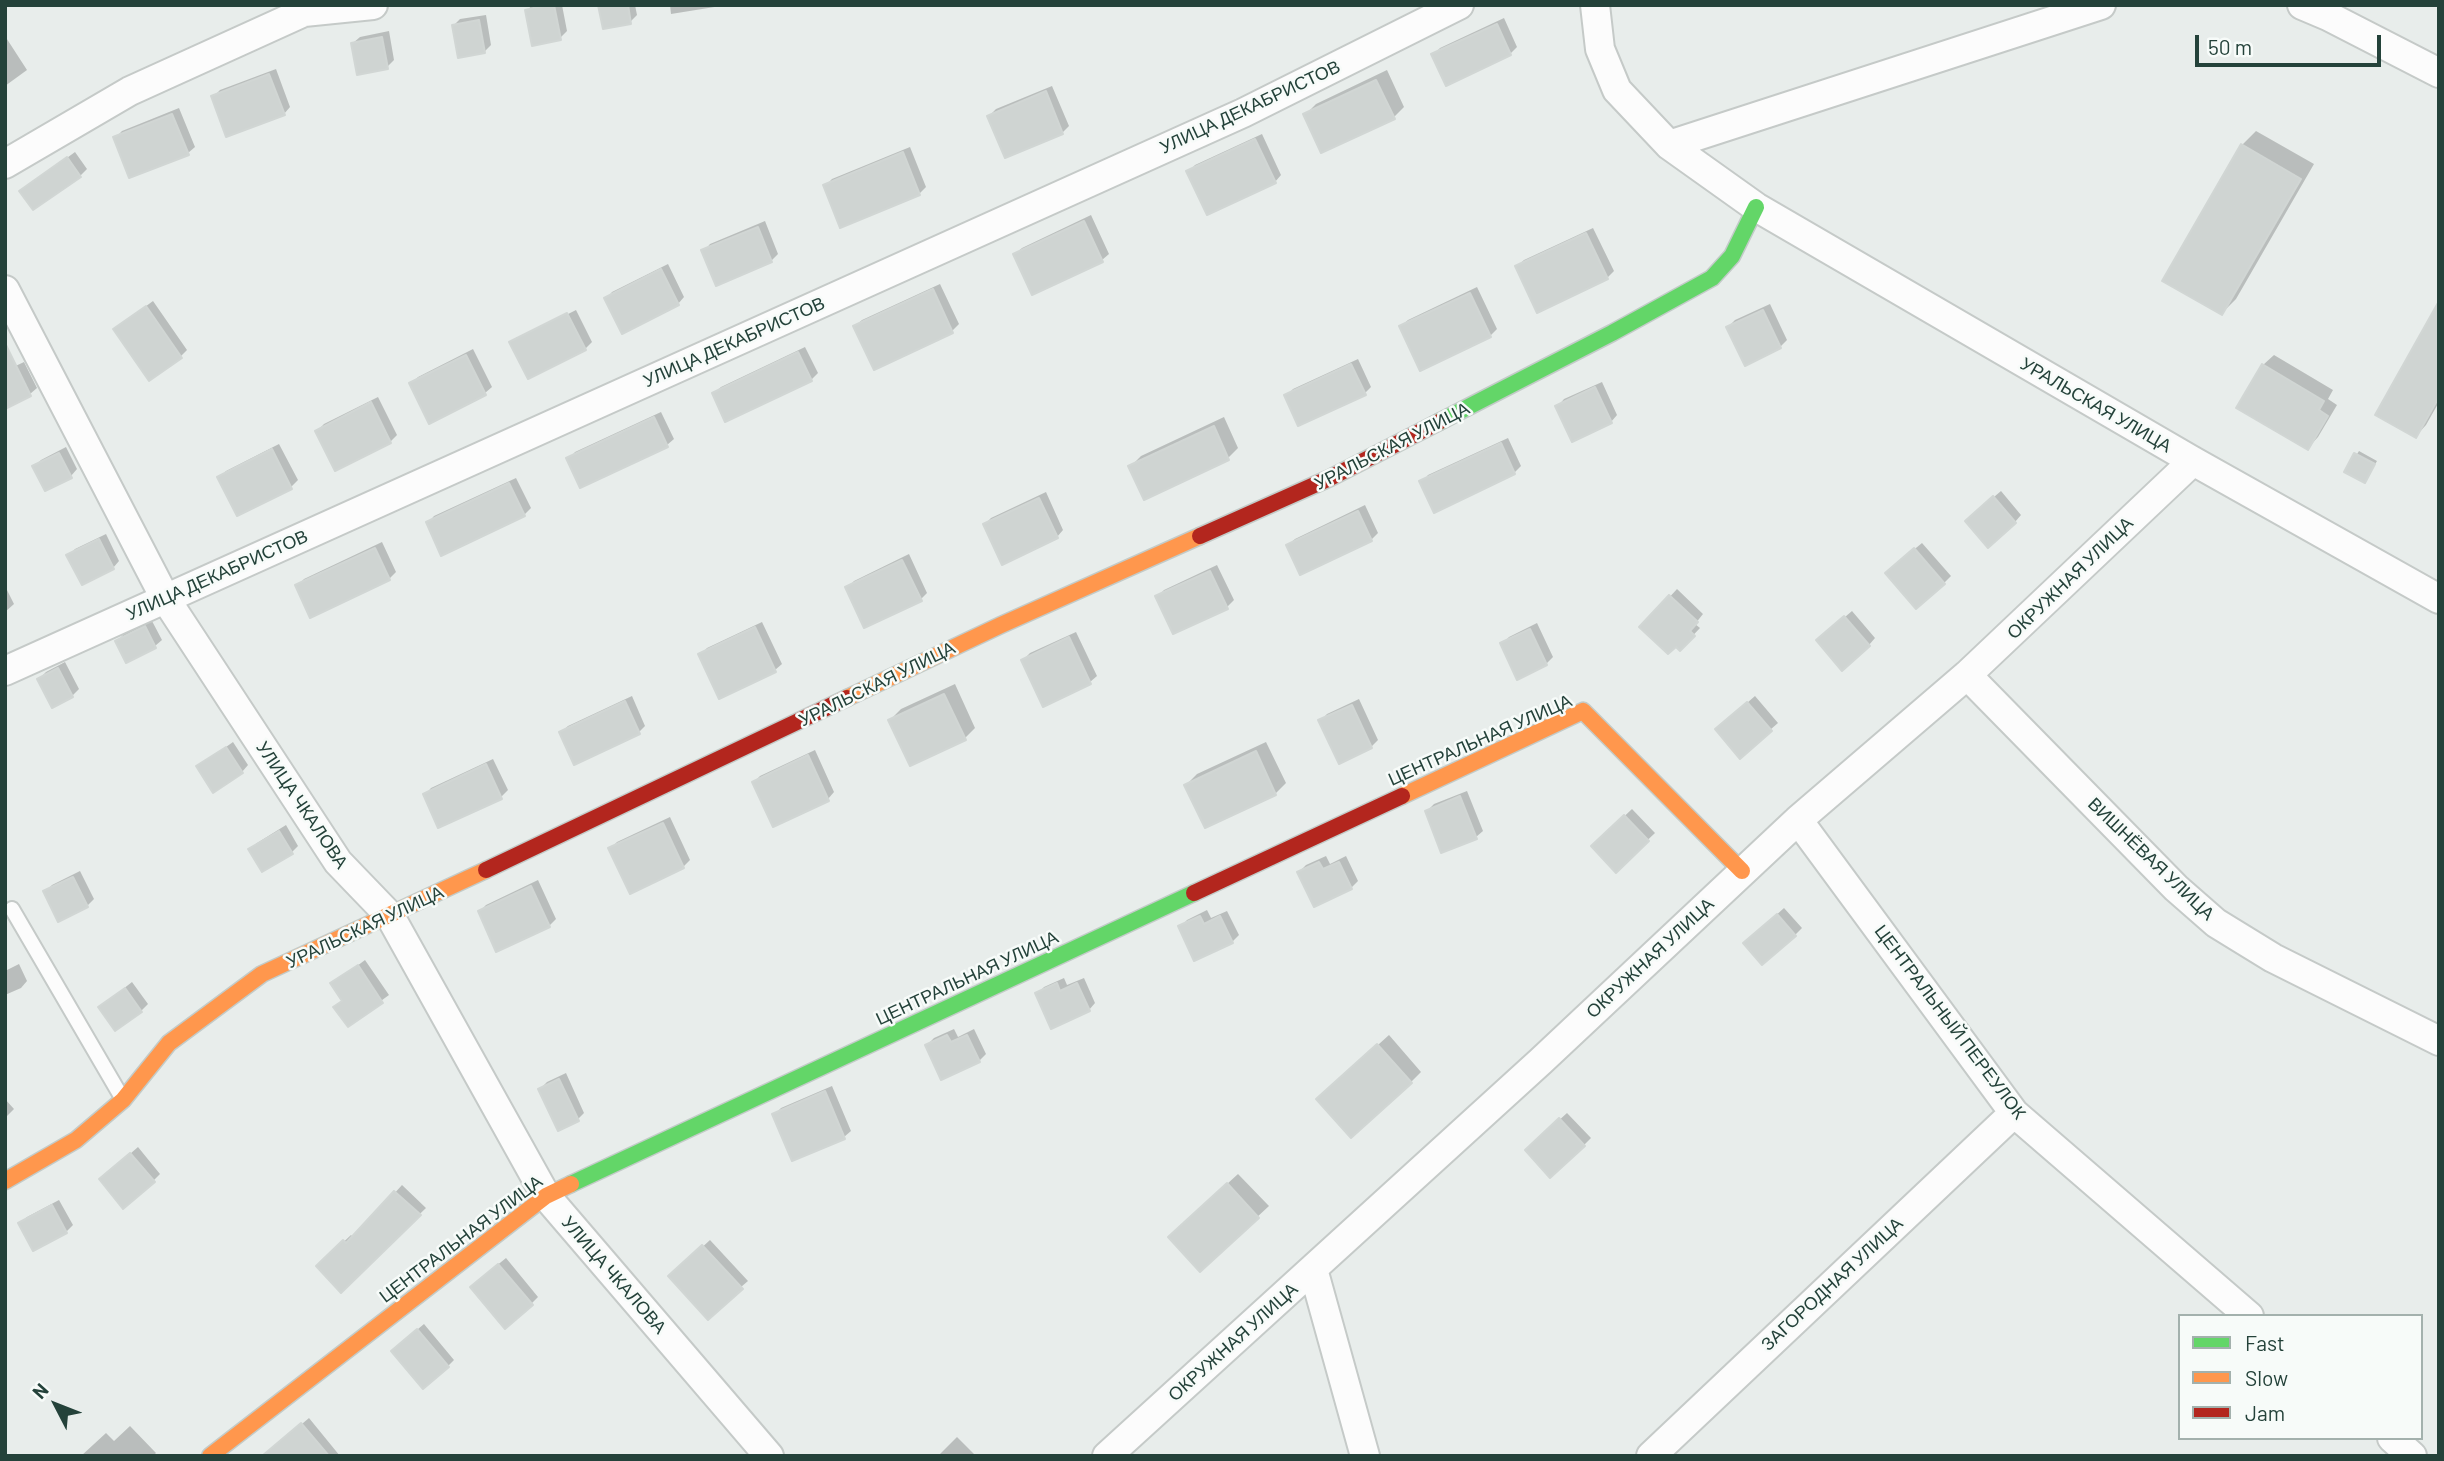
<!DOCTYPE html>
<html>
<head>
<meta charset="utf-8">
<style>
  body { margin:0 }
  #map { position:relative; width:2444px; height:1461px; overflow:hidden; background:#e8edeb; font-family:Barlow,sans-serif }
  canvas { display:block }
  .frame { position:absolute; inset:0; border:7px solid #24423a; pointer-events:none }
  .legend { position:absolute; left:2178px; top:1314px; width:245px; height:126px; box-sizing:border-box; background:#f7fbf9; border:2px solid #a3b1ad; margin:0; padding:9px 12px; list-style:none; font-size:21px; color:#24423a }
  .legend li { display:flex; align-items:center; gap:14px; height:35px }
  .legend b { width:35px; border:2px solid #a3b1ad }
  .north { position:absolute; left:21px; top:1370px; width:70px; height:70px; -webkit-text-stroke:5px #f7fbf9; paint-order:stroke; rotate:312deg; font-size:19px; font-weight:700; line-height:28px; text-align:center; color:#24423a }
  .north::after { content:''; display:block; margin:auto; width:24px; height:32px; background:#24423a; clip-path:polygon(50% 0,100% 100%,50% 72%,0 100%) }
  .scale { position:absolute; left:2195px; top:35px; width:186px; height:32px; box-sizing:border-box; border:4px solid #24423a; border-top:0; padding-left:9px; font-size:21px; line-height:24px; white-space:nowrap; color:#24423a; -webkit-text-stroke:5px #f7fbf9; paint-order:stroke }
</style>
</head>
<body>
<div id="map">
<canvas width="2444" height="1461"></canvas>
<div class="frame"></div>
<ul class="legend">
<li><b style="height:9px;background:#63d668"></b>Fast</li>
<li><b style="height:9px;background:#ff974d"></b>Slow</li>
<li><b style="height:9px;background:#b3261e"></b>Jam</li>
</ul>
<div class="north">N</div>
<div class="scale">50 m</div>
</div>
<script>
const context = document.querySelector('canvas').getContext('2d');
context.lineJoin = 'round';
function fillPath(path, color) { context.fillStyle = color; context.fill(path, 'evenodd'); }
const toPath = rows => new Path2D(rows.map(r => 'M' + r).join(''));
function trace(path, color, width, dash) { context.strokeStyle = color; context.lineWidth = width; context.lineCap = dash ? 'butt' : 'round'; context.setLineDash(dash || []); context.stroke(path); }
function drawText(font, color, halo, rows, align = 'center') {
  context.font = font + ' Barlow,sans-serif'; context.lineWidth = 5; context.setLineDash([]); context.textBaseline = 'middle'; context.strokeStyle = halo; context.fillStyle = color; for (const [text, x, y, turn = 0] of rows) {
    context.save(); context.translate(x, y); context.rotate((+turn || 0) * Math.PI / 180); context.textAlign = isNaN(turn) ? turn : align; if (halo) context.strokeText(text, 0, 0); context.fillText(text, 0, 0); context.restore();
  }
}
fillPath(toPath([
  [532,5,562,5,567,31,560,38,527,11],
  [600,5,635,5,637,15,630,22],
  [670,5,727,5,671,14],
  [486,15,491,45,484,52,453,26,460,19],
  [1504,18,1517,47,1510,54,1433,55,1440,48],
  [389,31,394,60,387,67,353,43,360,37],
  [5,36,27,70,5,86],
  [276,69,290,107,284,114,213,97,220,90],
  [1387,70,1404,107,1394,117,1305,115,1316,104],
  [1052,86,1069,126,1062,133,989,116,996,109],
  [179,108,195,147,188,153,115,138,122,131],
  [2256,131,2314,164,2236,299,2222,313,2242,145],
  [1262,134,1281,175,1275,182,1188,172,1195,165],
  [910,147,926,187,919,194,825,186,832,179],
  [75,152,87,169,80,176,22,191],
  [1091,215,1109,254,1102,260,1033,293,1015,254,1022,248],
  [765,221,778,254,771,261,704,251,710,244],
  [1593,228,1614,271,1607,278,1517,266,1524,260],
  [668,264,684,297,678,304,606,299,612,292],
  [940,284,959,324,952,331,855,326,862,320],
  [1477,287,1497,329,1490,336,1401,326,1408,320],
  [153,301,187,350,180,357,115,329],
  [1770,304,1787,340,1780,347,1728,327,1735,320],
  [2439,304,2439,402,2426,425,2416,436],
  [576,310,592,342,585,349,511,342,517,337,517,340],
  [805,347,818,373,811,380,714,393,721,387],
  [473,349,492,387,485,393,430,421,411,384,418,377],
  [2274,355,2333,390,2328,399,2337,405,2318,437,2308,448,2263,365],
  [1358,359,1371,387,1364,394,1286,396,1293,389],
  [24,362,37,388,30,394,5,371],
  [1602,382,1617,415,1611,422,1558,406,1564,399],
  [378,397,397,435,390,442,317,431,324,424],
  [661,412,674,439,667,445,569,459,575,452],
  [1224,417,1238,448,1228,458,1130,467,1141,456],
  [1508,438,1521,466,1514,473,1422,482,1428,475],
  [279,444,298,480,291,487,238,514,220,477,226,471],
  [66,447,77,469,71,476,35,466,41,460],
  [2359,451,2377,461,2367,478,2346,471],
  [516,478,531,508,524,515,428,523,434,516],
  [2001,491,2021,515,2015,522,1974,514],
  [1046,492,1063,530,1057,537,985,524,991,518],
  [1365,505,1378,533,1371,540,1288,545,1295,539],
  [106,534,119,561,113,568,69,555,75,549],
  [382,542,396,572,389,579,297,586,304,579],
  [1922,543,1951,576,1944,583,1894,566],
  [909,554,927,593,921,599,847,588,854,581],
  [1217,565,1234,600,1227,607,1157,597,1164,590],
  [5,586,14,604,5,612],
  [1677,589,1703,614,1695,624,1700,628,1680,649,1642,627],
  [1852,611,1875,638,1869,645,1825,634],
  [152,621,162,640,155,646,127,660,117,641,124,634],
  [762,622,782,664,775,670,700,655,707,648],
  [1537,623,1553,657,1546,664,1502,644,1509,637],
  [1076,632,1097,676,1090,682,1023,660,1030,653],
  [65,662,79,689,72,696,39,679,46,672],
  [955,684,975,728,965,738,890,720,901,709],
  [632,696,645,726,639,732,561,732,568,726],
  [1755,696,1778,723,1740,756,1724,723],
  [1359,699,1378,740,1371,747,1320,721,1327,714],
  [233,742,248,765,242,772,198,767],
  [1266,742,1286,783,1275,794,1186,785,1197,774],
  [815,750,834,792,828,799,754,782,760,776],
  [493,759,508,790,501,797,439,826,425,795,431,788],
  [1467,791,1483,831,1476,837,1427,811,1434,804],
  [1632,809,1655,833,1616,870,1593,846],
  [670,817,690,860,683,867,631,891,611,848,617,842],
  [286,825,298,846,292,852,250,849,257,843],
  [1326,856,1330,864,1346,856,1358,881,1351,888,1299,872,1306,865],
  [80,871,94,899,87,906,45,892,52,885],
  [538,880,556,919,549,926,480,911,486,905],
  [1784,908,1802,928,1795,935,1752,937],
  [1207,910,1211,918,1227,911,1239,935,1232,942,1180,927,1187,920],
  [365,960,389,995,348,1025,336,1007,343,999,333,984],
  [19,964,27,981,21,988,5,995,5,971],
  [1064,978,1067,985,1084,978,1095,1003,1089,1010,1037,994,1044,987],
  [132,982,148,1004,141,1011,100,1007],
  [954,1029,958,1037,974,1029,986,1054,979,1061,927,1045,934,1038],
  [1389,1035,1421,1072,1411,1082,1329,1089],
  [566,1073,584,1113,577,1120,540,1089,547,1082],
  [832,1086,851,1131,844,1137,793,1159,774,1115,781,1108],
  [5,1099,14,1109,5,1118],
  [1567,1113,1591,1138,1584,1145,1534,1143],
  [138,1147,160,1174,153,1181,108,1173],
  [1238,1174,1269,1206,1200,1270,1180,1227],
  [402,1185,426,1208,341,1290,318,1266,351,1235,354,1238],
  [59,1200,73,1225,66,1232,20,1223,27,1217],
  [710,1240,748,1281,741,1287,671,1276],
  [506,1258,538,1297,531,1304,479,1280],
  [424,1324,454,1360,448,1366,400,1344],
  [309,1418,340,1456,264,1456],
  [130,1426,156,1453,153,1456,81,1456,106,1433,114,1441],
  [957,1437,976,1456,938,1456]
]), '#0003');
const building = toPath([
  [547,5,554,5,561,40,532,46,525,10,547,5],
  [598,5,628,5,631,24,603,29,598,5],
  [479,20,485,53,458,58,452,25,479,20],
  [1497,24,1511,55,1446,86,1431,54,1497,24],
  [382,37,388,69,357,75,351,43,382,37],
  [269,74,285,115,226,137,211,96,269,74],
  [1376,80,1395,119,1321,153,1303,114,1376,80],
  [1046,91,1063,134,1005,158,987,116,1046,91],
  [172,114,189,155,129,178,113,137,172,114],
  [1255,139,1276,183,1207,215,1186,171,1255,139],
  [2241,144,2301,179,2222,315,2162,281,2241,144],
  [903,152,920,195,840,228,823,185,903,152],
  [67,157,81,177,33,210,19,191,67,157],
  [1084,221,1103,262,1032,295,1013,254,1084,221],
  [758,227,772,262,716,286,701,250,758,227],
  [1586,233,1608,279,1537,313,1515,266,1586,233],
  [661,269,679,305,622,334,604,298,661,269],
  [933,289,953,333,874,370,853,326,933,289],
  [1470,293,1491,337,1420,371,1399,326,1470,293],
  [2439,301,2439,397,2416,438,2375,415,2439,301],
  [146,306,182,358,149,381,113,329,146,306],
  [1763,310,1781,348,1745,366,1726,327,1763,310],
  [567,313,586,350,528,379,509,342,567,313],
  [5,343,31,396,5,409,5,343],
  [798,352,812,381,725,422,712,393,798,352],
  [466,355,486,395,429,424,409,383,466,355],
  [1351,364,1366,395,1298,426,1284,395,1351,364],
  [2262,364,2324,401,2319,410,2328,416,2308,450,2236,408,2262,364],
  [1595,387,1612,423,1572,442,1555,406,1595,387],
  [371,402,391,443,335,471,315,431,371,402],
  [654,417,668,447,580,488,566,458,654,417],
  [1214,426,1229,460,1144,500,1128,466,1214,426],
  [1501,443,1515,474,1434,513,1419,481,1501,443],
  [272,449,292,489,237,516,217,477,272,449],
  [59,453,72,478,45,491,32,466,59,453],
  [2354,453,2375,464,2365,483,2344,472,2354,453],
  [509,483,525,516,441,556,426,522,509,483],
  [1993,496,2016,523,1988,548,1965,521,1993,496],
  [1039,498,1058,538,1002,565,983,524,1039,498],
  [1358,511,1372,541,1300,575,1286,545,1358,511],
  [99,539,114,569,82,585,66,555,99,539],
  [375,548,390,580,310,618,295,585,375,548],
  [1914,548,1945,584,1916,609,1885,573,1914,548],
  [902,560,922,601,864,628,845,587,902,560],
  [1210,571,1228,609,1173,634,1155,596,1210,571],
  [1669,595,1698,622,1690,631,1695,636,1680,651,1676,647,1668,654,1639,627,1669,595],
  [1844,616,1870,646,1842,671,1816,640,1844,616],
  [145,626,156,648,126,663,115,641,145,626],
  [755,627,776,672,719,699,698,654,755,627],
  [1530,629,1547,665,1517,680,1500,643,1530,629],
  [1069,637,1091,684,1043,707,1021,660,1069,637],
  [58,668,73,697,52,708,37,679,58,668],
  [944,694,966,740,910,766,888,720,944,694],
  [625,701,640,734,574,765,559,732,625,701],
  [1747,702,1772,731,1740,759,1715,729,1747,702],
  [1352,705,1372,748,1339,764,1318,720,1352,705],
  [226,747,243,773,213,793,196,766,226,747],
  [1256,751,1276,795,1205,828,1184,785,1256,751],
  [808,755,829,801,773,827,752,782,808,755],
  [486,764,502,799,438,828,423,794,486,764],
  [1460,796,1477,839,1441,853,1425,811,1460,796],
  [1624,815,1649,841,1616,873,1591,846,1624,815],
  [663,823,684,868,630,894,608,848,663,823],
  [279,831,293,854,262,872,248,849,279,831],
  [1319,862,1323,869,1339,862,1352,889,1314,907,1297,872,1319,862],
  [73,877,88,907,58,922,43,891,73,877],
  [531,886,550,927,496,952,478,911,531,886],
  [1777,914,1796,936,1762,965,1743,943,1777,914],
  [1200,916,1204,924,1220,916,1233,943,1194,961,1178,926,1200,916],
  [358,965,383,1003,348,1027,333,1007,342,1001,330,983,358,965],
  [1057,983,1060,991,1077,983,1090,1011,1051,1029,1035,993,1057,983],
  [125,988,142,1012,115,1031,98,1007,125,988],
  [947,1035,951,1042,967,1035,980,1062,941,1080,925,1045,947,1035],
  [1377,1044,1412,1083,1351,1138,1316,1099,1377,1044],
  [559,1079,579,1121,558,1131,538,1089,559,1079],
  [825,1091,845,1139,792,1161,772,1114,825,1091],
  [1559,1118,1585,1146,1550,1178,1525,1150,1559,1118],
  [130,1153,155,1182,123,1209,99,1179,130,1153],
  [1227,1183,1259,1218,1200,1272,1168,1237,1227,1183],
  [394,1191,421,1215,341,1293,316,1266,343,1240,346,1243,394,1191],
  [52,1205,67,1233,33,1251,18,1223,52,1205],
  [702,1245,743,1289,708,1320,668,1276,702,1245],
  [498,1264,533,1305,505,1329,470,1287,498,1264],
  [417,1329,449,1367,423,1389,391,1351,417,1329],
  [301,1423,329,1456,262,1456,301,1423]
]);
fillPath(building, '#cfd4d2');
trace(building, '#d1d6d4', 2);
const lane = toPath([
  [12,909,121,1096]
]);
const street = toPath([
  [1595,5,1600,49,1617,90,1669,145,1756,207,2193,461,2439,599],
  [2302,5,2328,16,2439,73],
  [1669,145,2101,5],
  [5,164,130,91,304,12,373,5],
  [5,290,165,598,338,862,390,916,546,1196,769,1456],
  [5,671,1243,113,1459,5],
  [1967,675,2176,888,2216,923,2273,958,2439,1041],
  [1798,820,2014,1113,2249,1316],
  [1313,1269,1365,1456],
  [2392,1438,2412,1456],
  [1107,1456,1541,1061,1798,820,1967,675,2193,461],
  [1651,1456,2014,1113]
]);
const fast = toPath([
  [1439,422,1612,333,1712,278,1732,256,1756,207],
  [571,1184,1194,893]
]);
const slow = toPath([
  [847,698,1001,625,1200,536],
  [1402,796,1583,711,1742,871],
  [5,1181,76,1140,123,1100,169,1043,262,974,486,870],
  [210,1456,546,1196,571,1184]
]);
const jam = toPath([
  [1200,536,1330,478,1439,422],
  [486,870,847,698],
  [1194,893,1402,796]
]);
trace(lane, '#c5cac8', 18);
trace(street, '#c5cac8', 32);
trace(fast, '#c3cbc8', 19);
trace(slow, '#c3cbc8', 19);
trace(jam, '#c3cbc8', 19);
trace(lane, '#fcfcfc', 14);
trace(street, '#fcfcfc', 28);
trace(fast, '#63d668', 16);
trace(slow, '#ff974d', 16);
trace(jam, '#b3261e', 16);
drawText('18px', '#24423a', '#f7fbf9', [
  ["УЛИЦА ДЕКАБРИСТОВ",1250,107,-25],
  ["УЛИЦА ДЕКАБРИСТОВ",734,342,-24],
  ["УРАЛЬСКАЯ УЛИЦА",2096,405,30],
  ["УРАЛЬСКАЯ УЛИЦА",1392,446,-27],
  ["УЛИЦА ДЕКАБРИСТОВ",217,575,-24],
  ["ОКРУЖНАЯ УЛИЦА",2070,578,-44],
  ["УРАЛЬСКАЯ УЛИЦА",877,684,-26],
  ["ЦЕНТРАЛЬНАЯ УЛИЦА",1480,740,-24],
  ["УЛИЦА ЧКАЛОВА",302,805,56],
  ["ВИШНЁВАЯ УЛИЦА",2151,859,44],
  ["УРАЛЬСКАЯ УЛИЦА",365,927,-25],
  ["ОКРУЖНАЯ УЛИЦА",1650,958,-43],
  ["ЦЕНТРАЛЬНАЯ УЛИЦА",967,978,-25],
  ["ЦЕНТРАЛЬНЫЙ ПЕРЕУЛОК",1950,1022,53],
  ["ЦЕНТРАЛЬНАЯ УЛИЦА",461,1239,-37],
  ["УЛИЦА ЧКАЛОВА",614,1275,49],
  ["ЗАГОРОДНАЯ УЛИЦА",1832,1284,-43],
  ["ОКРУЖНАЯ УЛИЦА",1233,1342,-42]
]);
</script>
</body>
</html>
